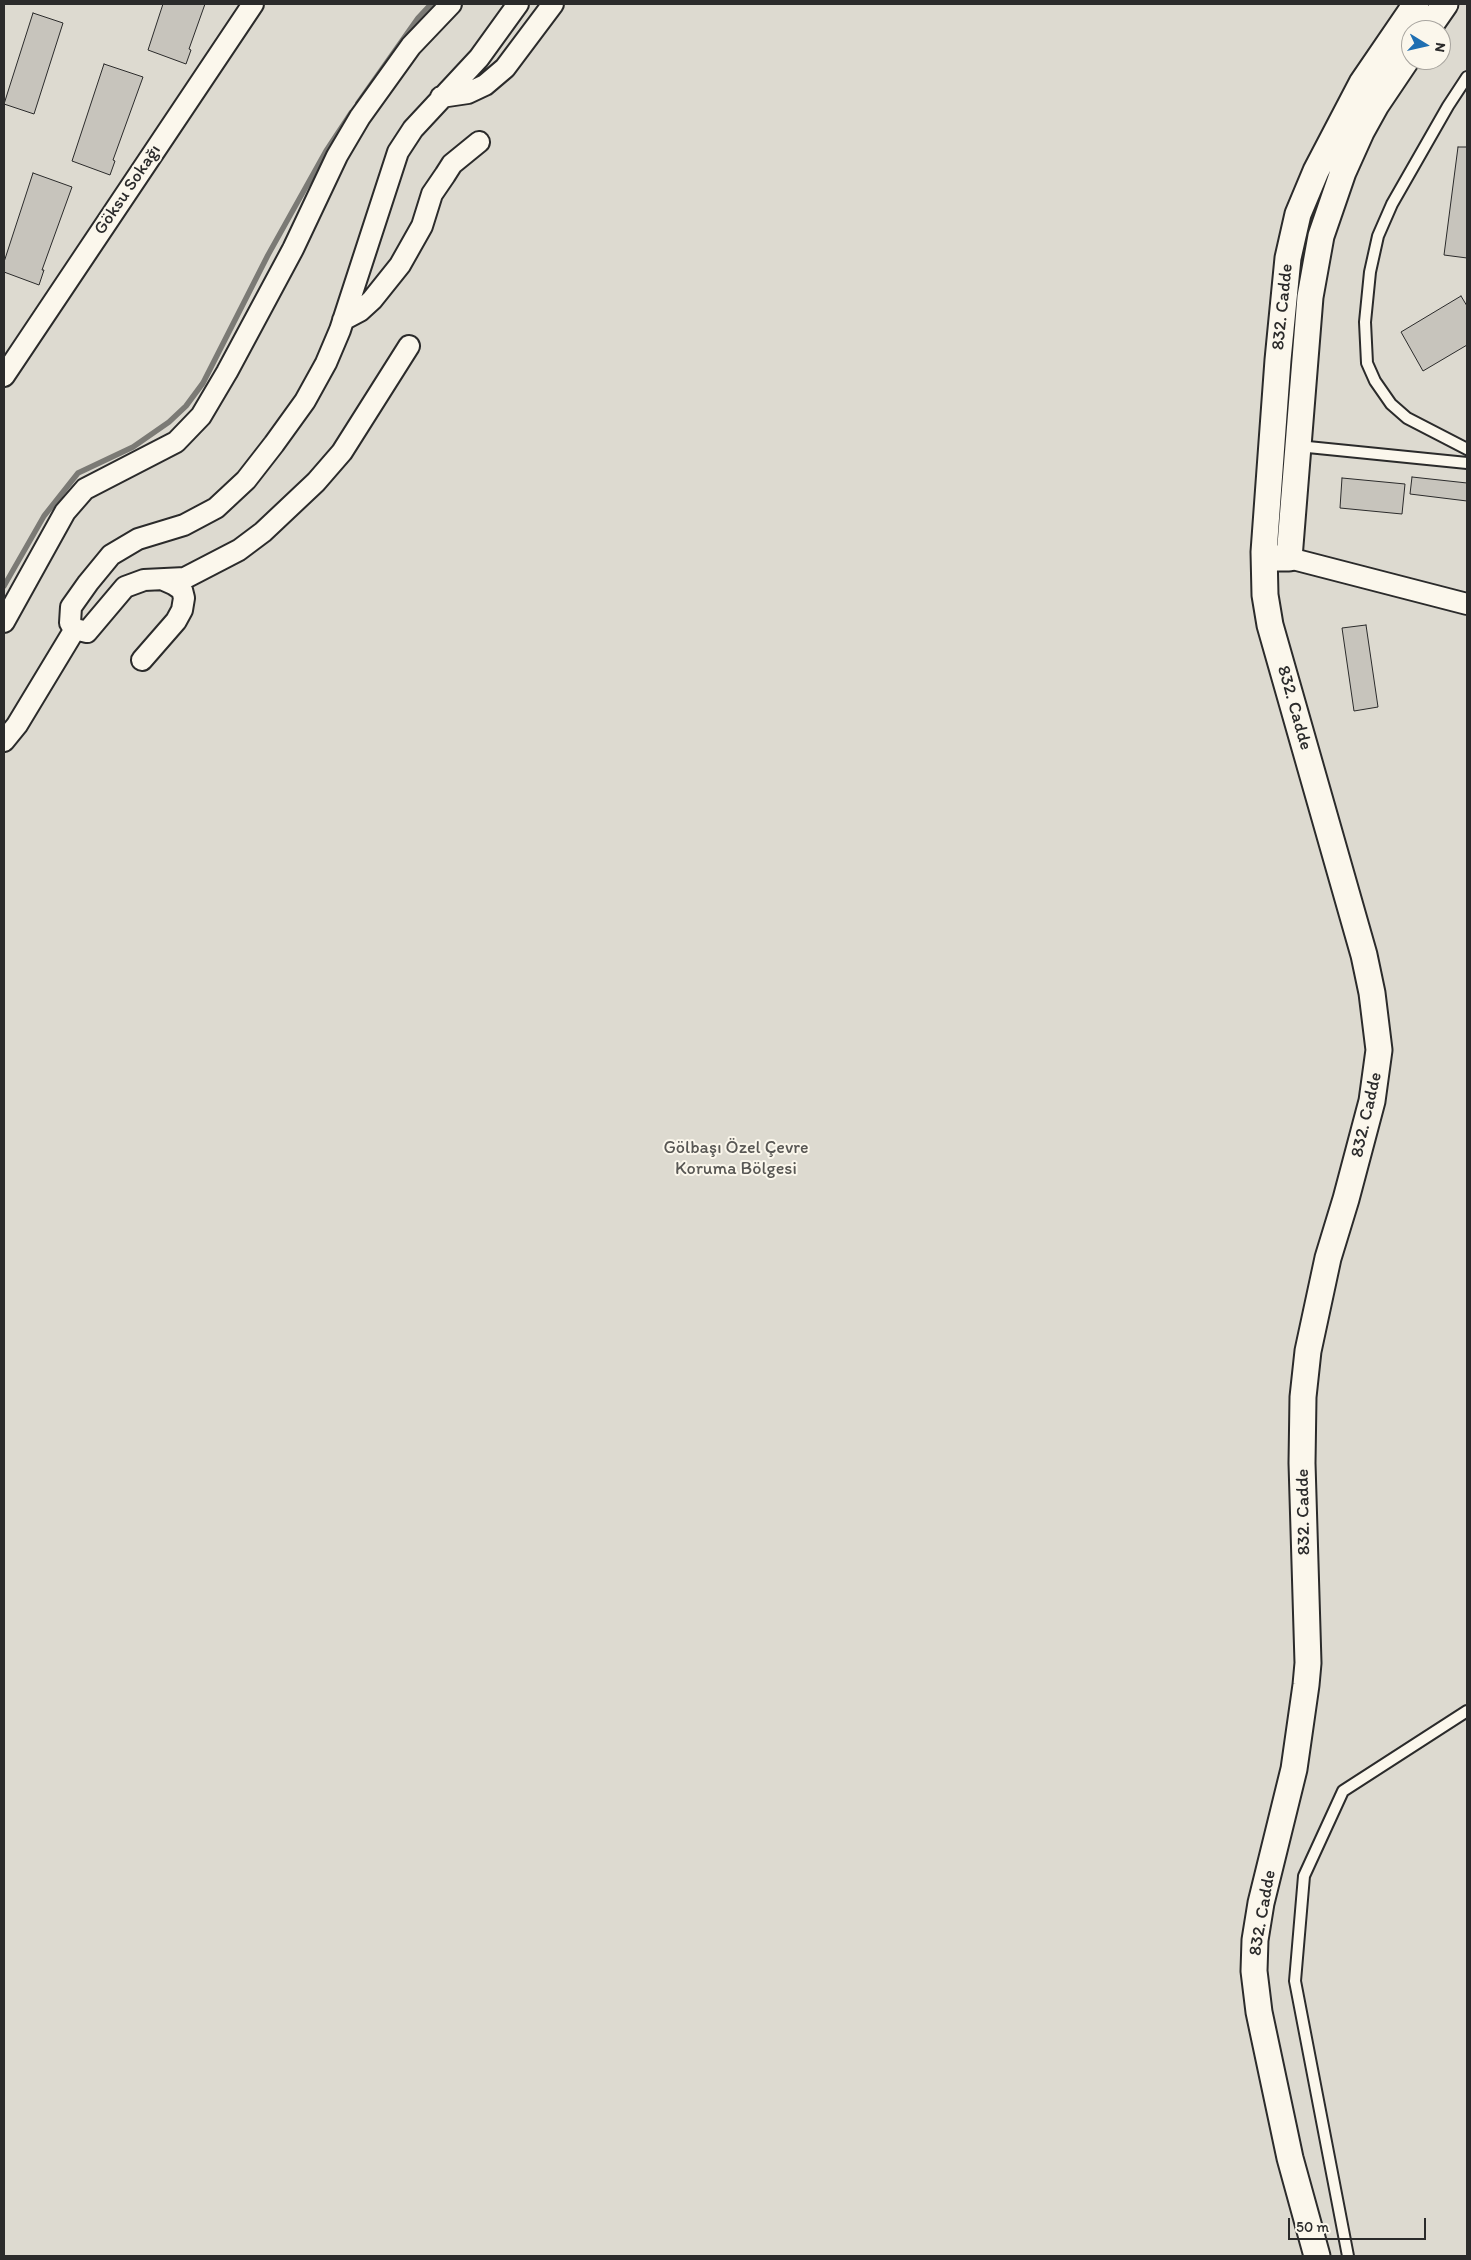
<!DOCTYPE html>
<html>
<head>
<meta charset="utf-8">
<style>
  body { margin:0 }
  #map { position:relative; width:1471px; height:2260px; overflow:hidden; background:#fbf7ec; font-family:Itim,sans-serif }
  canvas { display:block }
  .frame { position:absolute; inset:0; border:5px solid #2b2b2b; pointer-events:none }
  .north { position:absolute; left:1401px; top:20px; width:50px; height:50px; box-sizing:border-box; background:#fbf7ec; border:1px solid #a8a59f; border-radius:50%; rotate:99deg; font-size:14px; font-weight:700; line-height:20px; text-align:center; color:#2b2b2b }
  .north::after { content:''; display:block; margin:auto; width:18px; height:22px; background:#1f6fb2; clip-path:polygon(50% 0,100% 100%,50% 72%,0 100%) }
  .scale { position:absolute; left:1288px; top:2218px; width:138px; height:22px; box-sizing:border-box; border:2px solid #2b2b2b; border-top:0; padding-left:6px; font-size:15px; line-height:18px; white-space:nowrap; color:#2b2b2b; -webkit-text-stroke:4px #fbf7ec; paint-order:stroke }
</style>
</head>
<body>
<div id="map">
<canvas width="1471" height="2260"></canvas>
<div class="frame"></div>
<div class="north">N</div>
<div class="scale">50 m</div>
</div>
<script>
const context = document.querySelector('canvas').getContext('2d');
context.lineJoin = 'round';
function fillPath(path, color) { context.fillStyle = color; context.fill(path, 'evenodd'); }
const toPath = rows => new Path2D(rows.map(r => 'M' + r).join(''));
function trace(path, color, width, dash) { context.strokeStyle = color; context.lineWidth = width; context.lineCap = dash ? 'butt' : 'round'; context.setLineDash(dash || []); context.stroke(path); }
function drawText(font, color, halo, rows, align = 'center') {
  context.font = font + ' Itim,sans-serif'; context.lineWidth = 4; context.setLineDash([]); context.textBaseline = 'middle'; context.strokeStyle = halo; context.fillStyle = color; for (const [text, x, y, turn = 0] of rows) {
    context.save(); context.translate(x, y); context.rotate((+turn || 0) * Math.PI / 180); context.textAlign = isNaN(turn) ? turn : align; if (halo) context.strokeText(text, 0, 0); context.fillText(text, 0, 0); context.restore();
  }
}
fillPath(toPath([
  [4,4,1467,4,1467,2256,4,2256],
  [1411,30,1441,30,1441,60,1411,60]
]), '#dddad0');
trace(toPath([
  [358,103,418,18,431,4],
  [4,586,44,516,78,473,133,447,169,422,186,406,203,383,268,255,326,151,351,113]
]), '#7b7a75', 5.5);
const building = toPath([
  [163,4,205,4,189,49,191,50,186,64,148,50,163,4],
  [33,13,63,23,34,114,4,104,33,13],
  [104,64,143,77,113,160,115,161,110,175,72,161,104,64],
  [1458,147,1467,147,1467,258,1444,255,1458,147],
  [33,173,72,187,42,270,44,270,39,285,4,272,4,262,33,173],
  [1461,296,1467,306,1467,345,1423,371,1401,332,1461,296],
  [1412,477,1467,483,1467,501,1410,494,1412,477],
  [1342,478,1405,484,1402,514,1340,508,1342,478],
  [1366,625,1378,707,1354,711,1342,628,1366,625]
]);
fillPath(building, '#c7c4bc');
trace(building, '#2b2b2b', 1);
const service = toPath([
  [1467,77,1448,106,1392,204,1378,236,1370,272,1365,322,1367,363,1375,381,1391,404,1407,418,1467,449],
  [1298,446,1467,463],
  [1348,2256,1295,1981,1304,1876,1343,1791,1467,1711]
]);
const minor = toPath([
  [441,97,468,93,485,85,505,68,553,4],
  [343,320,360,311,372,300,400,265,422,226,432,194,445,175,452,164,479,142],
  [409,346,342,452,316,482,263,532,239,550,185,578,144,580,125,587,87,632,75,629,70,623,71,607,88,583,111,555,138,539,184,525,216,508,246,480,274,444,305,401,326,363,340,330,398,152,413,129,479,58,518,4],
  [4,376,253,4],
  [1289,558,1467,604],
  [4,622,65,512,85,489,176,442,201,416,227,372,293,249,337,156,360,117,411,46,451,4],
  [142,660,176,621,182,610,184,598,182,590,173,584,164,580],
  [4,741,17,725,75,629]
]);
const tertiary = toPath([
  [1427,30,1445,4],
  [1277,558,1289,558,1310,297,1321,236,1343,172,1361,132,1376,105,1411,53],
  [1317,2256,1290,2158,1259,2012,1254,1971,1255,1940,1261,1903,1294,1769,1306,1685,1308,1663,1302,1463,1303,1397,1308,1351,1328,1258,1346,1199,1372,1101,1379,1050,1372,993,1364,955,1270,625,1265,595,1264,552,1278,360,1288,258,1298,214,1316,171,1362,83,1416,4]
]);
trace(service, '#2b2b2b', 14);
trace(minor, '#2b2b2b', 24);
trace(tertiary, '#2b2b2b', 29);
trace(service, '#fbf7ec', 10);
trace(minor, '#fbf7ec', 20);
trace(tertiary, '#fbf7ec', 25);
drawText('18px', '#2b2b2b', '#fbf7ec', [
  ["Göksu Sokağı",128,190,-56],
  ["832. Cadde",1283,307,-84],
  ["832. Cadde",1294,708,74],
  ["832. Cadde",1367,1115,-77],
  ["832. Cadde",1304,1512,-91],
  ["832. Cadde",1263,1913,-80]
]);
drawText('18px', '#585754', '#fbf7ec', [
  ["Gölbaşı Özel Çevre",736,1148],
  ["Koruma Bölgesi",736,1169]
]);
</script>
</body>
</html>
